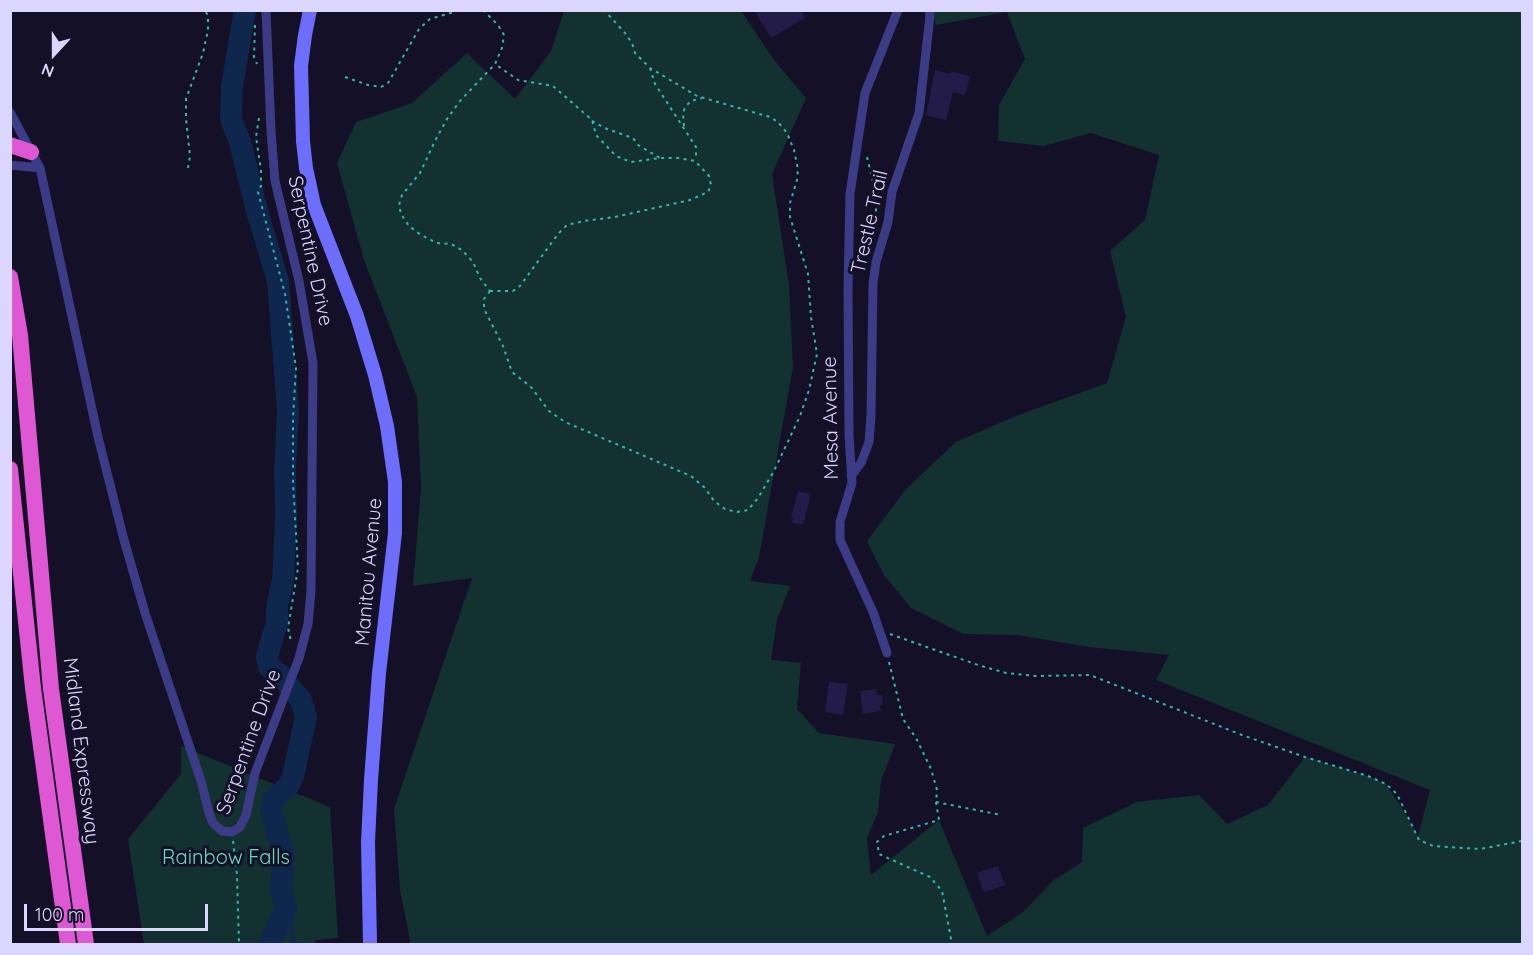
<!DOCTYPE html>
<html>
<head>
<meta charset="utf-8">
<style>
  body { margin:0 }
  #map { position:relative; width:1533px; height:955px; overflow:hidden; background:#131027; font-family:Quicksand,sans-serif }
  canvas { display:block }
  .frame { position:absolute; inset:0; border:12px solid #dad6ff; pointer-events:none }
  .north { position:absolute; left:24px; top:24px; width:60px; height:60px; -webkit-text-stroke:4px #131027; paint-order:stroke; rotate:201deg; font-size:16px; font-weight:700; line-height:24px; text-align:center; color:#dad6ff }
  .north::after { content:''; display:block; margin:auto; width:21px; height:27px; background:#dad6ff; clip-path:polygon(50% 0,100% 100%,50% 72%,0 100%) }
  .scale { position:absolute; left:24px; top:904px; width:184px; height:27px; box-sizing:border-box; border:3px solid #dad6ff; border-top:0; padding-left:8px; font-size:18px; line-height:21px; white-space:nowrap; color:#dad6ff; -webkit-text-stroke:4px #131027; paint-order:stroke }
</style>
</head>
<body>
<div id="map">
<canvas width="1533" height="955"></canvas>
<div class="frame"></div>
<div class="north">N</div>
<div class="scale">100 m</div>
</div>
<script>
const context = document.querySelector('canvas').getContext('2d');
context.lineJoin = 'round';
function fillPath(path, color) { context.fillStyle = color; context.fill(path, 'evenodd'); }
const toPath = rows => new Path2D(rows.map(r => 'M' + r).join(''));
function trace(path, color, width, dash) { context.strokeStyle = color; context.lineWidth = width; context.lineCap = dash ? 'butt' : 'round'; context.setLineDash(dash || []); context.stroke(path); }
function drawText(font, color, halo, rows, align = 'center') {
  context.font = font + ' Quicksand,sans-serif'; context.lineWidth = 6; context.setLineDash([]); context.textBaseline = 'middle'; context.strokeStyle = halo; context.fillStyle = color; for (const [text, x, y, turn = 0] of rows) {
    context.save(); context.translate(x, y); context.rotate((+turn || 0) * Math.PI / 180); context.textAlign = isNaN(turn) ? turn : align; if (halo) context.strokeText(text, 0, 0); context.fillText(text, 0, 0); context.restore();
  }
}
fillPath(toPath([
  [564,11,741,11,774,60,806,98,772,174,789,285,793,367,759,557,750,581,790,586,777,620,771,660,801,663,797,709,819,733,895,744,881,781,878,812,867,838,871,875,939,820,987,936,1023,912,1054,880,1082,862,1083,828,1137,802,1199,795,1227,824,1268,805,1305,757,1368,776,1386,784,1405,813,1418,836,1430,790,1156,680,1169,655,1089,647,1017,635,963,634,911,608,884,575,867,541,906,489,956,442,1016,416,1107,383,1126,317,1110,251,1145,220,1159,155,1091,133,1044,146,998,141,999,105,1025,59,1007,12,936,25,932,11,1522,11,1522,944,409,944,410,940,400,890,394,809,472,578,413,586,421,488,417,397,364,260,337,163,356,122,412,103,467,53,515,99,551,51],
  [181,746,330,807,338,938,316,940,315,944,144,944,128,839,181,774]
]), '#133130');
trace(toPath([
  [286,908,295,944]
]), '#0f274c', 4);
trace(toPath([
  [245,10,232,86,231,119,240,142,257,211,278,281,288,410,285,472,286,518,283,581,277,606,277,622,267,656,269,667,279,674,301,700,306,717,293,776,289,785,274,799,271,810,284,855,281,889,286,908,270,944]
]), '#0f274c', 22);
fillPath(toPath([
  [754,10,801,10,805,18,771,38],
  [935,70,950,74,951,71,970,76,965,95,953,92,946,120,926,115],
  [798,491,811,494,803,525,792,523,794,518,791,518],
  [829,682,848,684,843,715,825,712],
  [876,689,877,695,882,695,883,705,880,705,881,711,863,714,860,691],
  [998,866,1005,885,984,892,977,873]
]), '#241c48');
trace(toPath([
  [483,10,498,25,504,35,502,48,495,64,460,101,447,119,435,141,420,173,402,195,399,205,401,214,409,226,421,235,437,243,451,244,462,250,473,262,480,278,490,291],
  [255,25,254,57,257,64],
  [650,68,655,84,696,147,696,160],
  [345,77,368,85,381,87,388,83,419,29,430,19,461,10],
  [259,118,256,137,261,170,261,186,258,192,285,294,296,368,293,418,293,482,298,568,288,628,291,641],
  [592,121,607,129,633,138,638,145,660,158],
  [684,126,683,114,685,107,691,101,702,98],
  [867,157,876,194,876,222],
  [188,168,190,156,186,119,186,99,203,53,208,30,208,16,205,10],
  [490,291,484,299,484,309,503,346,512,372,531,387,549,411,565,422,691,476,705,488,714,501,725,509,737,512,748,510,758,498,774,471,800,416,809,390,817,354,811,317,808,274,790,217,790,203,797,180,798,169,794,150,787,133,778,122,770,117,697,96,650,68,635,53,632,43,625,33,604,10],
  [490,291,513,291,520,286,558,234,567,225,584,221,615,217,690,200,708,192,711,185,709,176,695,161,678,158,660,158,631,162,616,156,596,135,592,120,553,86,518,80,495,64],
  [890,634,978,665,1006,673,1036,676,1090,675,1242,735,1305,757,1368,776,1386,784,1397,794,1419,840,1433,846,1480,849,1522,841],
  [889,662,903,719,916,738,931,769,937,790,936,802,939,820,884,836,877,842,879,854,930,877,942,891,952,944],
  [936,802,1001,815],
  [233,841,237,875,239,944]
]), '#30b9ae', 2, [3, 4.5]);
trace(toPath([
  [10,112,40,168],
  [10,165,40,168,98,437,124,540,146,616,201,781,209,813,213,823,222,831,232,832,240,827,246,815,255,773,299,658,308,624,311,591,313,363,299,281,275,181,271,131,266,10],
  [851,476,861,463,869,442,871,416,873,284,876,262,888,222,892,192,919,113,930,16,929,10],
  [887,653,873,612,840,540,840,522,852,483,849,434,848,287,850,194,865,93,898,10]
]), '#3c3b86', 9);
trace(toPath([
  [310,10,305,35,301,66,303,141,306,168,314,205,357,316,375,375,387,426,395,482,395,533,379,673,371,780,368,842,370,944]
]), '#6e6efe', 14);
trace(toPath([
  [10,145,31,152],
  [10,277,20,335,51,689,86,944],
  [10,469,33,688,68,944]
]), '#de58d3', 16);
drawText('20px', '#dad6ff', '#131027', [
  ["Trestle Trail",870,222,-77],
  ["Serpentine Drive",310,251,78],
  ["Mesa Avenue",831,418,-91],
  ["Manitou Avenue",369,572,-85],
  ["Serpentine Drive",249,742,-70],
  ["Midland Expressway",81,751,83]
]);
drawText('20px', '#61e0bd', '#131027', [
  ["Rainbow Falls",226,858]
]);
</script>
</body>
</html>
